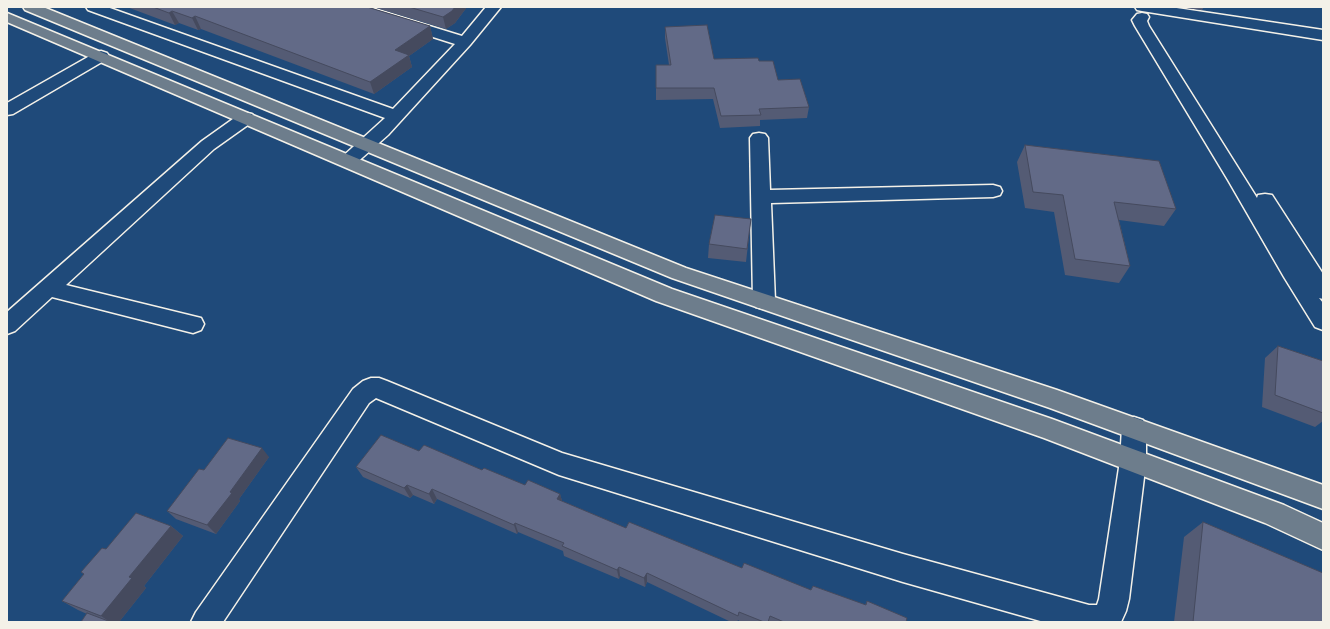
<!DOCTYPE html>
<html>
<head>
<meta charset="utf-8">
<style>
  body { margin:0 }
  #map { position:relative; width:1330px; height:629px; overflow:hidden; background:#1f4a7a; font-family:Pangolin,sans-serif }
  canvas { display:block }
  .frame { position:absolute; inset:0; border:8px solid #f4f1e8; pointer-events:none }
</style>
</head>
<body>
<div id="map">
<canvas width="1330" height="629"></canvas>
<div class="frame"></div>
</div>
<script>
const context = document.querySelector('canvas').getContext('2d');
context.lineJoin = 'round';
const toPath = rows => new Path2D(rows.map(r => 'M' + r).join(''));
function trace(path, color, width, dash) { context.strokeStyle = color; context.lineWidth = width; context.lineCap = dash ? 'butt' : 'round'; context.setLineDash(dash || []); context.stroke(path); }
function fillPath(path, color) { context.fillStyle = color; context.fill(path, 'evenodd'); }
const minor = toPath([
  [86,7,107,7,393,109,455,44,348,10,346,7,368,7,462,36,486,7,501,7,470,45,388,135,354,165,348,167,342,165,339,161,342,157,385,118,88,10,86,7],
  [1135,7,1170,7,1323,30,1323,40,1142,11,1137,10,1135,7],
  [1142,13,1147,14,1149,17,1147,21,1149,26,1257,198,1258,195,1265,194,1272,195,1323,274,1323,299,1319,298,1323,303,1323,330,1315,327,1284,277,1228,180,1135,26,1132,20,1137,14,1142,13],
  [101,51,107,53,109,56,107,59,13,114,7,115,7,103,95,53,101,51],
  [246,113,252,114,255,118,252,122,214,149,66,285,201,318,204,324,201,330,193,333,52,297,15,331,7,334,7,312,202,141,240,114,246,113],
  [759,133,765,134,768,138,770,190,993,185,1000,187,1002,191,1000,195,993,197,771,203,775,301,772,307,764,309,756,307,753,301,750,138,753,134,759,133],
  [371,378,379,378,387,381,562,453,903,554,1089,605,1097,605,1099,599,1120,461,1122,428,1125,420,1134,417,1143,420,1146,428,1146,461,1129,599,1126,611,1121,622,1044,622,903,582,559,475,376,398,369,403,223,622,191,622,196,612,353,389,363,381,371,378]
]);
const major = toPath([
  [23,7,43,7,686,268,1057,390,1323,485,1323,509,1050,408,672,278,25,10,23,7],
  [7,13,672,289,1052,419,1284,505,1323,523,1323,550,1265,523,1044,438,656,301,7,22,7,13]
]);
trace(minor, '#f4f1e8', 3);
trace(major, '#f4f1e8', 3);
fillPath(minor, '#1f4a7a');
fillPath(major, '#6d7d8c');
fillPath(toPath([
  [127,7,367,7,430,26,433,39,409,56,412,67,374,94,201,29,198,30,179,23,175,25],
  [373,7,467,7,455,23,446,29],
  [1178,7,1204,7,1202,10],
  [665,27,714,59,759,61,778,80,809,107,807,118,760,120,760,126,720,128,713,99,656,100,656,65,669,65,665,38],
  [1025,145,1176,209,1164,226,1119,220,1130,266,1119,283,1065,275,1054,212,1025,208,1017,162],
  [751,219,746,262,708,258,709,244],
  [1278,346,1323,361,1323,421,1315,427,1262,407,1265,358],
  [419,451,482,470,525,485,560,494,562,501,626,528,742,568,811,590,813,586,865,605,867,601,906,622,741,622,738,620,737,622,731,622,647,582,645,587,620,576,619,579,564,556,563,551,518,532,517,534,437,499,434,504,413,495,410,498,363,477,356,467],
  [269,457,239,499,240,501,216,534,176,519,167,511,204,470],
  [1203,522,1323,622,1174,622,1184,537],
  [171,526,183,536,144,586,146,588,119,622,81,622,87,614,78,610,62,601,84,574,81,572,106,549]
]), '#545b74');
fillPath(toPath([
  [455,7,467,7,455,23,446,29,443,17],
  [172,11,179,23,175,25,169,13],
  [195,16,201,29,198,30,192,18],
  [430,26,433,39,409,56,412,67,374,94,370,82,395,50],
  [262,448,269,457,239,499,240,501,216,534,207,525,230,492],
  [407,485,413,495,410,498,404,488],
  [432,489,437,499,434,504,429,494],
  [560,494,563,504,557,499],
  [515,523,518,532,517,534,514,525],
  [171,526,183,536,144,586,146,588,119,622,110,622,101,616,129,577],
  [619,567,620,576,619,579,617,570],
  [647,573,647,582,645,587,644,578]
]), '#454a5e');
const building = toPath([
  [153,7,367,7,430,26,395,50,409,55,370,82,195,16,192,18,172,11,169,13,153,7],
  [409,7,455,7,452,11,443,17,409,7],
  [707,25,714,59,758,58,759,61,773,61,778,80,800,79,809,107,759,109,761,115,721,116,714,88,656,88,656,65,671,65,665,27,707,25],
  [1025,145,1159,161,1176,209,1114,202,1130,266,1075,259,1063,195,1033,192,1025,145],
  [715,215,751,219,747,249,709,244,715,215],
  [1278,346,1323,361,1323,413,1275,395,1278,346],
  [381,435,419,451,424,445,482,470,484,468,525,485,528,480,560,494,557,499,626,528,629,522,742,568,744,563,811,590,813,586,866,605,867,601,907,618,906,622,784,622,770,616,768,622,764,622,739,612,738,616,647,573,644,578,619,567,617,570,562,546,564,543,515,523,514,525,432,489,429,494,407,485,404,488,356,467,381,435],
  [228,438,262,448,230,492,232,493,207,525,167,511,199,469,204,470,228,438],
  [136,513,171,526,129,577,132,578,101,616,62,601,84,574,81,572,102,548,106,549,136,513],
  [1203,522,1323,573,1323,622,1193,622,1203,522],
  [87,613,111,622,81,622,87,613]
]);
fillPath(building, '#626a87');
trace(building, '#454a5e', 1);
</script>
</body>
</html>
